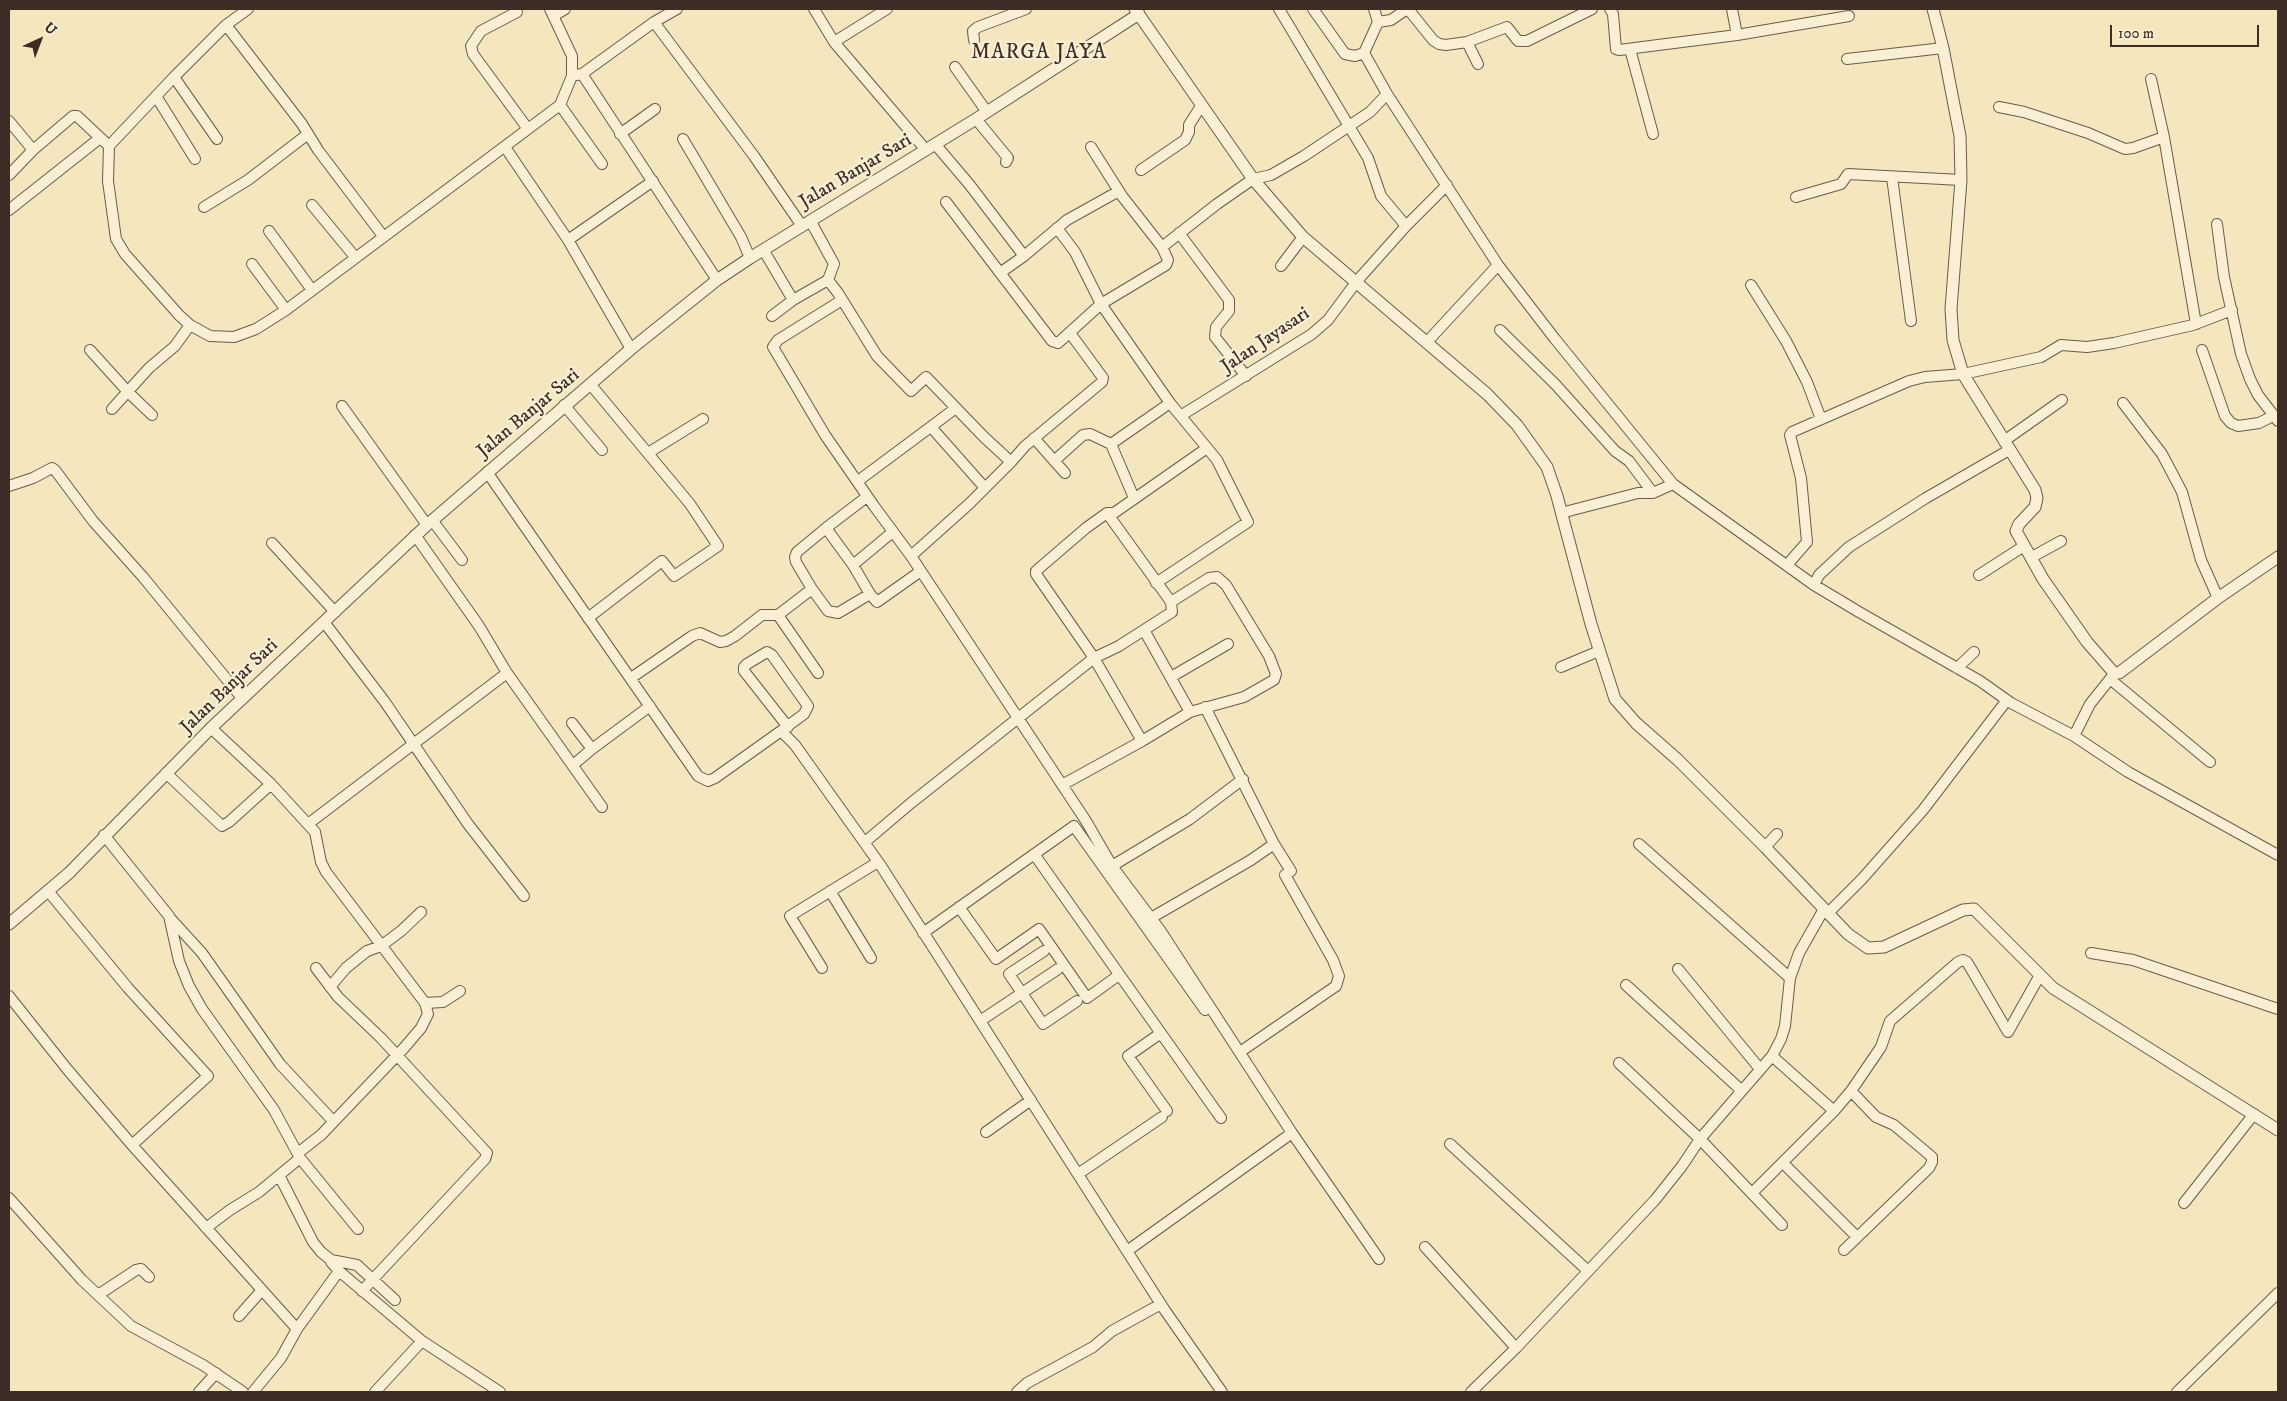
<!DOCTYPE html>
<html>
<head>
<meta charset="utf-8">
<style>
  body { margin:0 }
  #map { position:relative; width:2287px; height:1401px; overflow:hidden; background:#f4e6bd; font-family:"IM FELL DW Pica",serif }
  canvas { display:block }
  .frame { position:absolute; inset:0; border:10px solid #3c2d26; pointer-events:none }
  .north { position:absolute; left:15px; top:15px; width:50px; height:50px; -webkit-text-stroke:4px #f8efd4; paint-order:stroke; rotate:43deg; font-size:14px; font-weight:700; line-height:20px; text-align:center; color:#3c2d26 }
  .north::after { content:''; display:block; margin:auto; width:18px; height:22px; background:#3c2d26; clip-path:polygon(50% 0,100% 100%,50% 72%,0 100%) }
  .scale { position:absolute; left:2110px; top:25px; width:149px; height:22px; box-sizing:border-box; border:2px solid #3c2d26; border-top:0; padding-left:6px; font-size:15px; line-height:18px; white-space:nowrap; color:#3c2d26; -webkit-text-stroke:4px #f8efd4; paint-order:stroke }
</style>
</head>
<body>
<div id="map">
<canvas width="2287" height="1401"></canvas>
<div class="frame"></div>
<div class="north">U</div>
<div class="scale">100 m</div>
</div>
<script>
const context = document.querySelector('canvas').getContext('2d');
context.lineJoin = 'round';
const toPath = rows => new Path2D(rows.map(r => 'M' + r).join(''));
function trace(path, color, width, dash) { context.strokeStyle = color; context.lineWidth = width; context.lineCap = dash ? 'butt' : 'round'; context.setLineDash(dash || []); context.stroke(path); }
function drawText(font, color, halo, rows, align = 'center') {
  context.font = font + ' "IM FELL DW Pica",serif'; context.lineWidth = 4.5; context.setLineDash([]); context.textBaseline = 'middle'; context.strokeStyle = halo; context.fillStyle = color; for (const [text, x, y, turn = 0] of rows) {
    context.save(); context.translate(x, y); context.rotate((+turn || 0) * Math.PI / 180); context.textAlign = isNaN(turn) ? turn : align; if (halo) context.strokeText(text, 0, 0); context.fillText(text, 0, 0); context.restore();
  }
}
const minor = toPath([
  [248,9,226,25,174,77,109,146,108,181,116,239,125,254,179,315,190,325,210,336,234,337,256,329,286,310,560,105,572,76,572,56,550,9],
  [814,9,834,42,926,150],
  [1279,9,1368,158,1381,196,1406,226,1447,185],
  [1313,9,1345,54,1355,56,1364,53],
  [1374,9,1378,22,1364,53,1387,94,1498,265,1555,339,1673,484,1814,585,1859,612,1980,681,2011,703,2074,736,2128,772,2278,855],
  [1408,9,1433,40,1439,44,1446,45,1467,42,1507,27,1518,41,1527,41,1592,9],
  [1610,9,1613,14,1616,49,1619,50,1737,35,1732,9],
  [517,12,481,31,471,46,473,54,528,129],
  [555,15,565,9],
  [654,22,754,156,802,226],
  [1378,22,1391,20,1407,9],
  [226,25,302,124,318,150,383,236],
  [1737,35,1849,16],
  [974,40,973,31,978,27,1026,9],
  [834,42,887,9],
  [1467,42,1478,64],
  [1630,49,1653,134],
  [1847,59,1943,48],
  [955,67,987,112],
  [582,74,717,280],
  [576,75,582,74,654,22,677,9],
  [174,77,217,139],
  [2151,79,2164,137,2196,324],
  [156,96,195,159],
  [560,105,602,164],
  [1999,107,2024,112,2088,133,2125,149,2133,148,2164,137],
  [976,119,1008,158,1006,162],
  [9,121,33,150,73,116,77,116,109,146],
  [620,134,655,109],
  [683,139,741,237,750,258],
  [935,144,969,184,1024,256,1067,220,1119,191],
  [505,147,568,240,631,349],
  [1091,147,1122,196,1162,247],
  [1141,170,1185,140,1189,132,1189,125,1201,106],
  [9,175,33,150],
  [1892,177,1911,321],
  [1796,197,1841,184,1848,174,1961,180],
  [946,202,1052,341,1058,343,1101,304,1075,252,1057,228],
  [312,205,355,257],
  [204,207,248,180,308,134],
  [9,210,100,138],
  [2217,224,2224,277,2241,354,2250,379,2258,395,2278,421],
  [269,231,312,290],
  [1179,233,1229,300,1229,311,1216,327,1215,337,1246,376],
  [568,240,653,181],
  [764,251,793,300],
  [252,264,286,310],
  [1281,266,1303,237],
  [1000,273,1024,256],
  [828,280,838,293,877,356,911,391,926,377,984,437,1011,462,969,504,911,556,874,506,825,435,773,347,778,340,842,300],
  [1751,285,1786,341,1807,382,1821,419],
  [772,316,793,300,828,280,834,264,811,222],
  [1500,330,1556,385,1615,451,1629,461,1653,493],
  [1427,342,1498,265],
  [90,350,128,392,152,415],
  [2202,350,2225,416,2231,423,2238,426,2259,423,2273,416],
  [2123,403,2162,454,2182,492,2201,560,2218,598],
  [564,405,602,450],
  [342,406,427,525],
  [112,409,149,368,175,346,190,325],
  [1182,415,1312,334,1328,320,1357,281,1406,226],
  [931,427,985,488],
  [1034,438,1065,473],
  [2004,441,2062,400],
  [648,453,703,419],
  [1054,461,1083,435,1090,434,1111,444],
  [1011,462,1025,446,1102,382,1103,378,1070,333],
  [487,472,698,776,708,781,715,778,781,731,795,745,881,866,1164,1309,1222,1392],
  [858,481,956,408],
  [9,486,33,478,52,468,55,470,93,521,143,577,242,698],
  [1134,498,1111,444,1170,403],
  [1561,513,1638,493,1653,493,1673,484],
  [432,520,462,560],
  [826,528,864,499],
  [415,535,479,626,507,673,602,807],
  [272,543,335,612],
  [911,556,1086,821,1112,866,1190,819,1243,779],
  [2032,557,2061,541],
  [1787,565,1807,542,1801,478,1790,435,1792,432,1909,381,1925,377,1963,374,2041,357,2061,345,2087,347,2114,343,2193,325,2232,310],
  [1979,575,2024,546],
  [1156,583,1248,522,1217,460,1170,403,1101,304,1166,265,1168,260,1162,247,1217,204,1253,179,1271,175,1304,156,1370,112,1387,94],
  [1814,585,1819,575,1849,547,1926,498,2009,450],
  [812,589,796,562,795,557,797,552,826,528,853,565,889,535],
  [870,594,877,602,918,573],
  [1171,602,1209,578,1217,577,1226,585,1269,656,1276,674,1274,680,1244,697,1190,712,1142,741,1094,658,1036,574,1036,571,1086,528,1107,513,1114,513,1207,448],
  [778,615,818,673],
  [588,618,662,561,674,576,718,546,690,504,591,385],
  [324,622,385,702,468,824,524,896],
  [1144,630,1190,712],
  [1561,667,1599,651],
  [1957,668,1974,652],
  [1171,677,1228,644],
  [631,678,692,636,700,633,720,642,726,641,735,636,762,615,778,615,812,589,828,611,838,613,870,594,853,565],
  [2110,679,2210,762],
  [572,723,592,749,650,706],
  [211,728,271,784,315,832,321,862,326,872,425,1003,428,1014,421,1028,404,1048,321,1135,298,1153],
  [781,731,804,714,808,706,772,655,767,652,747,664,744,667,744,671,788,727],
  [2074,736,2090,704,2114,674],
  [573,765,592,749],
  [166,773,222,826,229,822,271,784],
  [1062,785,1142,741],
  [308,824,507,673],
  [104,835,169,916,179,961,189,986,202,1009,274,1110,300,1158,358,1229],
  [865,842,911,803,1094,658,1119,646,1172,612,1171,602,1107,513],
  [1639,844,1790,978],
  [1765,847,1777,834],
  [1034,854,1221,1118],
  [1112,866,1160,930,1292,1133,1379,1259],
  [48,891,128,988,208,1076,132,1145],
  [830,891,871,958],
  [959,907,996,959,1039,929,1087,998,1119,975],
  [1828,913,1862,879,1923,810,2007,700],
  [1151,918,1251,860,1274,844,1205,707],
  [171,919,202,953,280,1064,333,1121],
  [923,933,1074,826,1205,1010],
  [1044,951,1009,974,1043,1024,1077,1001],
  [2091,953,2133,960,2278,1009],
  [316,968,338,997,381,1038,487,1153,485,1159,362,1291],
  [822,968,790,916,878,862],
  [1678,969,1760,1069],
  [1626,985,1741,1090],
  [330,987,346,968,367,951,381,946,401,931,421,912],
  [9,996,67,1069,132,1145,297,1329],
  [425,1003,443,1002,460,991],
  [980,1021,1058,969],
  [1161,1033,1128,1056,1167,1111],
  [1240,1052,1336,986,1339,976,1333,960,1285,875,1291,871,1274,844],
  [1772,1056,1834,1111],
  [1619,1063,1700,1139,1782,1225],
  [986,1132,1031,1100],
  [1450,1144,1587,1270],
  [1783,1163,1857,1237],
  [1078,1174,1162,1117],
  [280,1177,313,1242,321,1252,331,1260,357,1265,395,1300],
  [1752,1193,1834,1111,1851,1091,1881,1047,1890,1021,1958,962,1963,960,1967,962,2008,1032,2040,975],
  [9,1198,82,1280,131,1326,203,1365,243,1392],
  [2184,1203,2254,1114],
  [206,1228,230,1210,259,1192,300,1158],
  [1425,1247,1516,1348],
  [1844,1250,1929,1168,1932,1162,1932,1157,1894,1125,1876,1117,1851,1091],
  [1127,1251,1292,1133],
  [331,1260,331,1262,339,1271,422,1341,500,1392],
  [98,1295,136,1270,141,1269,149,1277],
  [239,1316,262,1290],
  [199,1392,216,1373],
  [253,1392,281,1358,297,1329,339,1271],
  [375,1392,422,1341],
  [1017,1392,1027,1383,1093,1347,1112,1331,1161,1304],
  [1471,1392,1516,1348,1655,1200,1682,1166,1700,1139,1772,1056,1781,1039,1785,1026,1790,978,1799,953,1824,909],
  [2177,1392,2278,1293]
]);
const tertiary = toPath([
  [1135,9,1253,179,1303,237,1487,394,1517,425,1547,467,1557,496,1591,624,1615,699,1636,723,1678,760,1765,847,1848,934,1868,948,1884,947,1963,910,1974,909,2053,988,2278,1130],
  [1933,9,1943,48,1960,136,1961,180,1951,309,1953,340,1963,374,2035,490,2037,498,2035,507,2019,524,2016,531,2043,579,2087,642,2114,673,2119,673,2218,598,2278,557],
  [9,924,69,873,211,728,427,525,631,349,717,280,750,258,976,119,1139,14]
]);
trace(minor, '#6a5b4c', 12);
trace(tertiary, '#6a5b4c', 13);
trace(minor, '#f8efd4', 10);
trace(tertiary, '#f8efd4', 11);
drawText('19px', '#3c2d26', '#f8efd4', [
  ["Jalan Banjar Sari",856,172,-31],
  ["Jalan Jayasari",1266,341,-34],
  ["Jalan Banjar Sari",529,414,-40],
  ["Jalan Banjar Sari",230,687,-44]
]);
context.letterSpacing = '1px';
drawText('21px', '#3c2d26', '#f8efd4', [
  ["MARGA JAYA",1039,54]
]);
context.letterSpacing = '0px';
</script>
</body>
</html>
